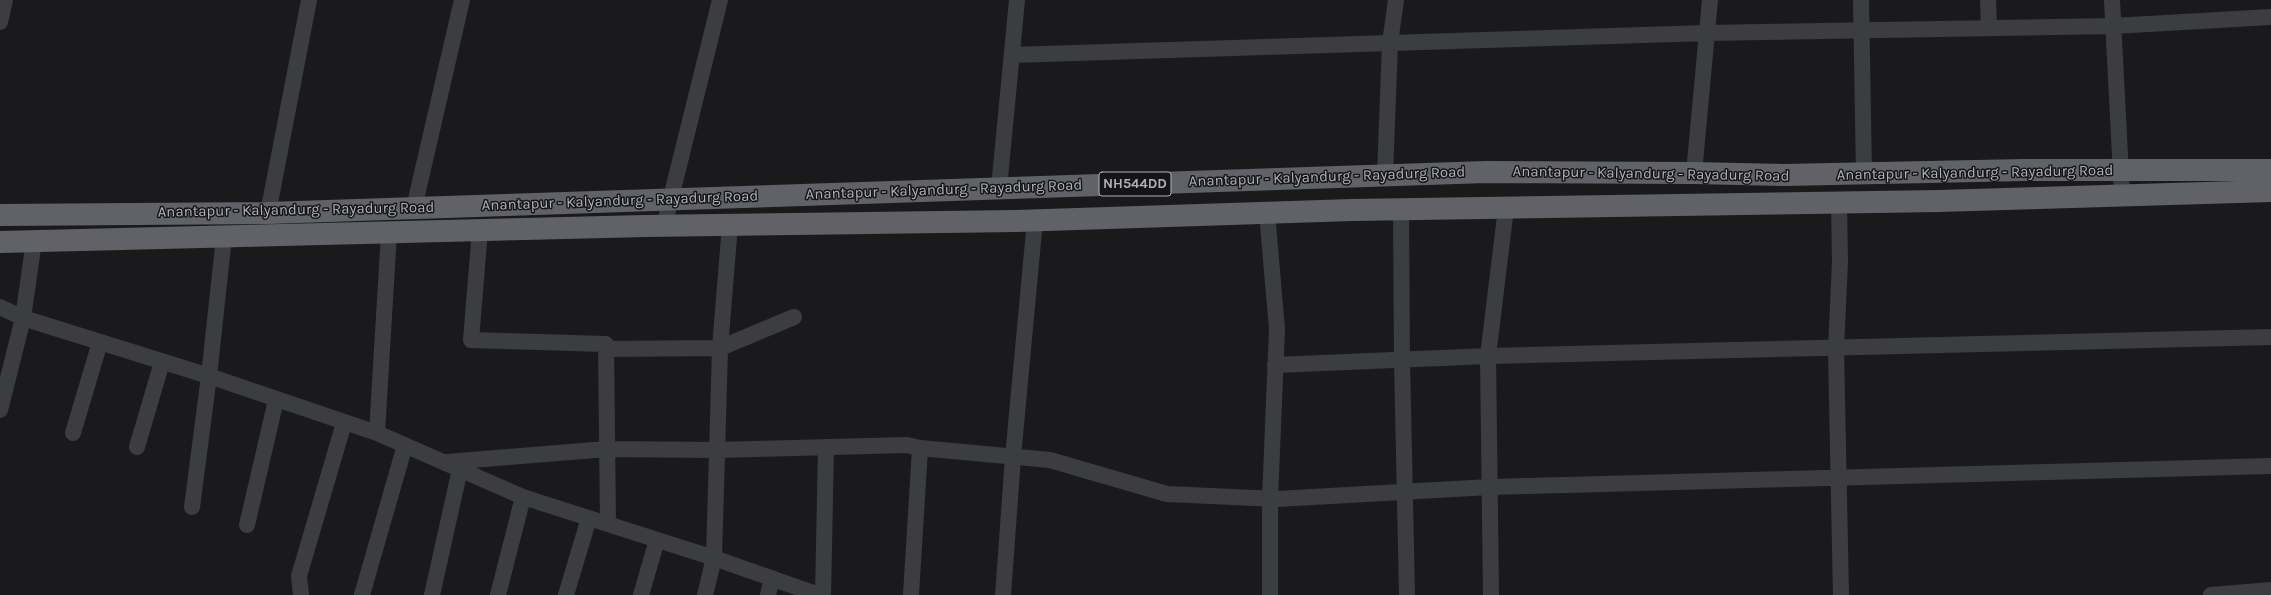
<!DOCTYPE html>
<html>
<head>
<meta charset="utf-8">
<style>
  body { margin:0 }
  canvas { display:block; background:#1a1a1c }
</style>
</head>
<body>
<canvas width="2271" height="595"></canvas>
<script>
const context = document.querySelector('canvas').getContext('2d');
context.lineJoin = 'round';
const toPath = rows => new Path2D(rows.map(r => 'M' + r).join(''));
function trace(path, color, width, dash) { context.strokeStyle = color; context.lineWidth = width; context.lineCap = dash ? 'butt' : 'round'; context.setLineDash(dash || []); context.stroke(path); }
function drawText(font, color, halo, rows, align = 'center') {
  context.font = font + ' Karla,sans-serif'; context.lineWidth = 3; context.setLineDash([]); context.textBaseline = 'middle'; context.strokeStyle = halo; context.fillStyle = color; for (const [text, x, y, turn = 0] of rows) {
    context.save(); context.translate(x, y); context.rotate((+turn || 0) * Math.PI / 180); context.textAlign = isNaN(turn) ? turn : align; if (halo) context.strokeText(text, 0, 0); context.fillText(text, 0, 0); context.restore();
  }
}
trace(toPath([
  [1861,0,1864,175],
  [1988,0,1989,28],
  [2112,0,2122,195],
  [0,22,5,0],
  [1012,55,1706,33,2113,26,2271,17],
  [1694,173,1710,0],
  [1385,175,1390,43,1396,0],
  [999,188,1017,0],
  [1839,202,1840,262,1836,349,1841,595],
  [414,208,462,0],
  [1401,209,1402,360,1407,595],
  [268,213,309,0],
  [1267,213,1277,329,1270,499,1270,595],
  [664,226,720,0],
  [480,230,471,340,606,344,608,524],
  [0,307,23,318,209,376,377,433,523,497,714,558,819,595],
  [606,349,720,348,794,317],
  [1275,365,1488,356,2271,337],
  [0,410,23,318,34,241],
  [73,433,100,342],
  [377,433,389,233],
  [137,447,162,362],
  [920,448,1050,460,1167,494,1277,499,1490,487,2271,466],
  [447,462,607,449,717,450,907,445,920,448,911,595],
  [192,507,209,376,224,237],
  [247,525,276,400],
  [301,595,299,576,344,423],
  [362,595,405,445],
  [432,595,460,469],
  [498,595,523,497],
  [566,595,589,518],
  [641,595,657,540],
  [705,595,714,558,720,348,730,225],
  [768,595,772,578],
  [823,595,826,447],
  [1003,595,1013,457,1035,220],
  [1491,595,1488,356,1506,208],
  [2211,595,2271,590]
]), '#3c3d41', 16);
trace(toPath([
  [0,215,268,213,1486,172,1694,173,1784,175,2024,170,2271,170],
  [0,242,645,226,1016,221,1352,210,1939,201,2271,191]
]), '#606268', 22);
for (const [x, y, w] of [
  [1135,184,72]
]) { const box = new Path2D(); box.roundRect(x - w / 2, y - 12, w, 24, 3); context.fillStyle = '#151517'; context.fill(box); trace(box, '#aeb2ba', 1); }
drawText('bold 14px', '#aeb2ba', null, [
  ["NH544DD",1135,184]
]);
drawText('15px', '#aeb2ba', '#151517', [
  ["Anantapur - Kalyandurg - Rayadurg Road",1975,173,-1],
  ["Anantapur - Kalyandurg - Rayadurg Road",1651,174,1],
  ["Anantapur - Kalyandurg - Rayadurg Road",1327,177,-2],
  ["Anantapur - Kalyandurg - Rayadurg Road",944,190,-2],
  ["Anantapur - Kalyandurg - Rayadurg Road",620,201,-2],
  ["Anantapur - Kalyandurg - Rayadurg Road",296,210,-1]
]);
</script>
</body>
</html>
